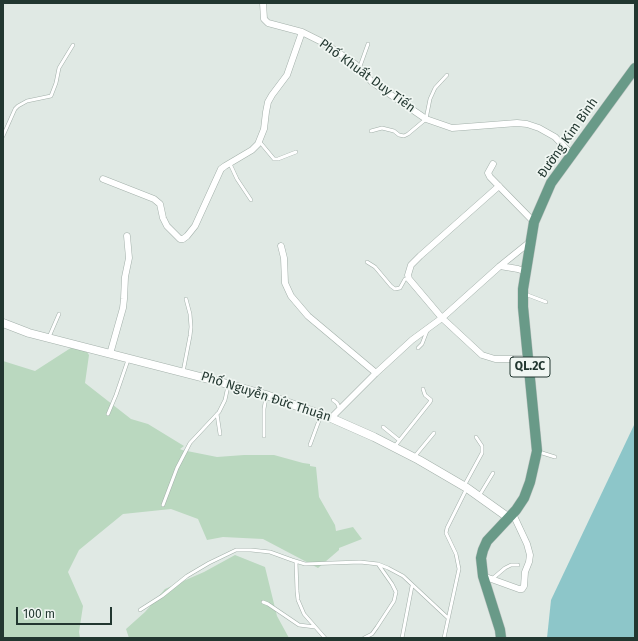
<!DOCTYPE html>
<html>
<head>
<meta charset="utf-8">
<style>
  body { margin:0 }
  #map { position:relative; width:638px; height:641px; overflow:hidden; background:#e0e9e4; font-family:"Fira Sans",sans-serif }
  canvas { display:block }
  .frame { position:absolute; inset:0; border:4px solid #223730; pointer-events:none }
  .scale { position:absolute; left:16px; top:607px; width:96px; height:18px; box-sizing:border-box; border:2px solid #223730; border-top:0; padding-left:5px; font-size:12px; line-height:14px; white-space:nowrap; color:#223730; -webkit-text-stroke:3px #f0f6f2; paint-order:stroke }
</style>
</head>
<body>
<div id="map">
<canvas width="638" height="641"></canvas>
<div class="frame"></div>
<div class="scale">100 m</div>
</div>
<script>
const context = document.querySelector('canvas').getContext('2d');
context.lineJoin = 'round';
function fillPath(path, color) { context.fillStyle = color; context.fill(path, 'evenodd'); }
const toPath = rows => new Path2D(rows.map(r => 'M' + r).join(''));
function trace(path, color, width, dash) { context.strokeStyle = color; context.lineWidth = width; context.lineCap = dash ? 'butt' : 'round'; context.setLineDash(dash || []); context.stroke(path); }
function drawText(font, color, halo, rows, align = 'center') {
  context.font = font + ' "Fira Sans",sans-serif'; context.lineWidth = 3.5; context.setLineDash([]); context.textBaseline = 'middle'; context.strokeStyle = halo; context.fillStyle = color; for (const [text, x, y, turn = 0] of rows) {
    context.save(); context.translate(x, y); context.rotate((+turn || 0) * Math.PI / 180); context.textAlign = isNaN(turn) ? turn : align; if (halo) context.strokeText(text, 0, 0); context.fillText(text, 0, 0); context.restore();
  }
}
fillPath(toPath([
  [80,342,89,355,85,383,131,419,148,424,184,446,180,449,182,450,217,457,244,455,274,455,303,463,310,464,310,466,316,467,319,497,335,525,336,531,353,527,362,539,339,548,339,550,318,568,263,539,223,537,207,540,198,519,171,509,123,514,79,550,68,572,83,606,79,632,80,638,3,638,3,361,35,371],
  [235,555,265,567,277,616,289,638,129,638,126,629,145,612,165,589,204,572]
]), '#bad8bf');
fillPath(toPath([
  [635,423,635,638,547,638,551,600]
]), '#8dc6c9');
const service = toPath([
  [359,69,368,44],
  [371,131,382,128,394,131,399,135,404,136,408,134,426,119,430,99,435,88,447,75],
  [3,136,15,109,18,106,27,101,51,96,56,83,59,68,73,45],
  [259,141,274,159,278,159,296,152],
  [230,164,237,179,251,200],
  [367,262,375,267,391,286,395,289,400,288,405,279,409,279],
  [525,294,546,302],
  [49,337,59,314],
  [418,348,422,344,427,331],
  [183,372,190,336,191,327,190,314,186,299],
  [333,400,337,403,340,409],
  [108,414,116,395,128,360],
  [217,414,220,434],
  [383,427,399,440],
  [264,436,264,409,266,397],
  [310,445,321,415],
  [395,446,430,402,431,400,425,395,423,389],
  [539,452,555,457],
  [415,456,434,433],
  [464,486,482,453,482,446,476,437],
  [479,496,493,473],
  [163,505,177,468,190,443,219,412,225,400,228,386],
  [296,562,297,591,298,600,304,614,325,638],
  [492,579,505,568,511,565,518,565],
  [263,602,268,604,299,625,315,627],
  [140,610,162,596,187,576,209,563,236,550,251,550,270,552,292,560,305,564,360,562,378,564,388,568,403,576,448,618],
  [364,638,372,634,377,627,394,601,396,592,392,584,378,564],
  [402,638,412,586],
  [444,638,459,569,456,554,446,533,447,528,466,490]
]);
const minor = toPath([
  [263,3,264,19,268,23,302,32,324,43,355,64,372,82,426,119,452,128,517,123,527,124,539,128,555,137,572,155],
  [493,164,488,173,490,177,534,222],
  [103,179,154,199,160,204,163,218,167,226,180,239,183,239,187,236,195,226,221,169,225,166,252,150,258,144,264,129,266,112,268,102,272,95,287,75,302,32],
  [499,186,420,256,411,265,408,275,409,279,442,318,482,355,495,359,529,359],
  [281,246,284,258,285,283,291,296,308,316,376,373],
  [500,266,518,269,526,272],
  [110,354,123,308,124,299,125,277,129,258,127,236],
  [331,418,376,373,412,340,442,318,500,266,531,241],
  [483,576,519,589,522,589,524,586,525,572,529,562,530,555,527,544,513,514]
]);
const tertiary = toPath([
  [3,323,29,333,220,382,266,395,331,418,374,437,419,460,467,488,509,518]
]);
const primary = toPath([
  [501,638,500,630,483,576,481,558,483,550,487,541,516,510,524,498,530,482,537,451,523,307,523,289,534,222,551,183,635,68]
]);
trace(service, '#a3b0aa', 4);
trace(minor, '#a3b0aa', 7);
trace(tertiary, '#a3b0aa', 9);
trace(primary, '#bdc3c1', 11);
trace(service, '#fff', 3);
trace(minor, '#fff', 6);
trace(tertiary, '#fff', 8);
trace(primary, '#699a88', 10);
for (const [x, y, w] of [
  [530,367,40]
]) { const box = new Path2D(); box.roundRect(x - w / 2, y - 10, w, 20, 3); context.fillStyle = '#f0f6f2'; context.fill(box); trace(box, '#223730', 1); }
drawText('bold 12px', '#223730', null, [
  ["QL.2C",530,367]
]);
drawText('13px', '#223730', '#f0f6f2', [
  ["Phố Khuất Duy Tiến",367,76,36],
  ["Đường Kim Bình",568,138,-55],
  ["Phố Nguyễn Đức Thuận",266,397,18]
]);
</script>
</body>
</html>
